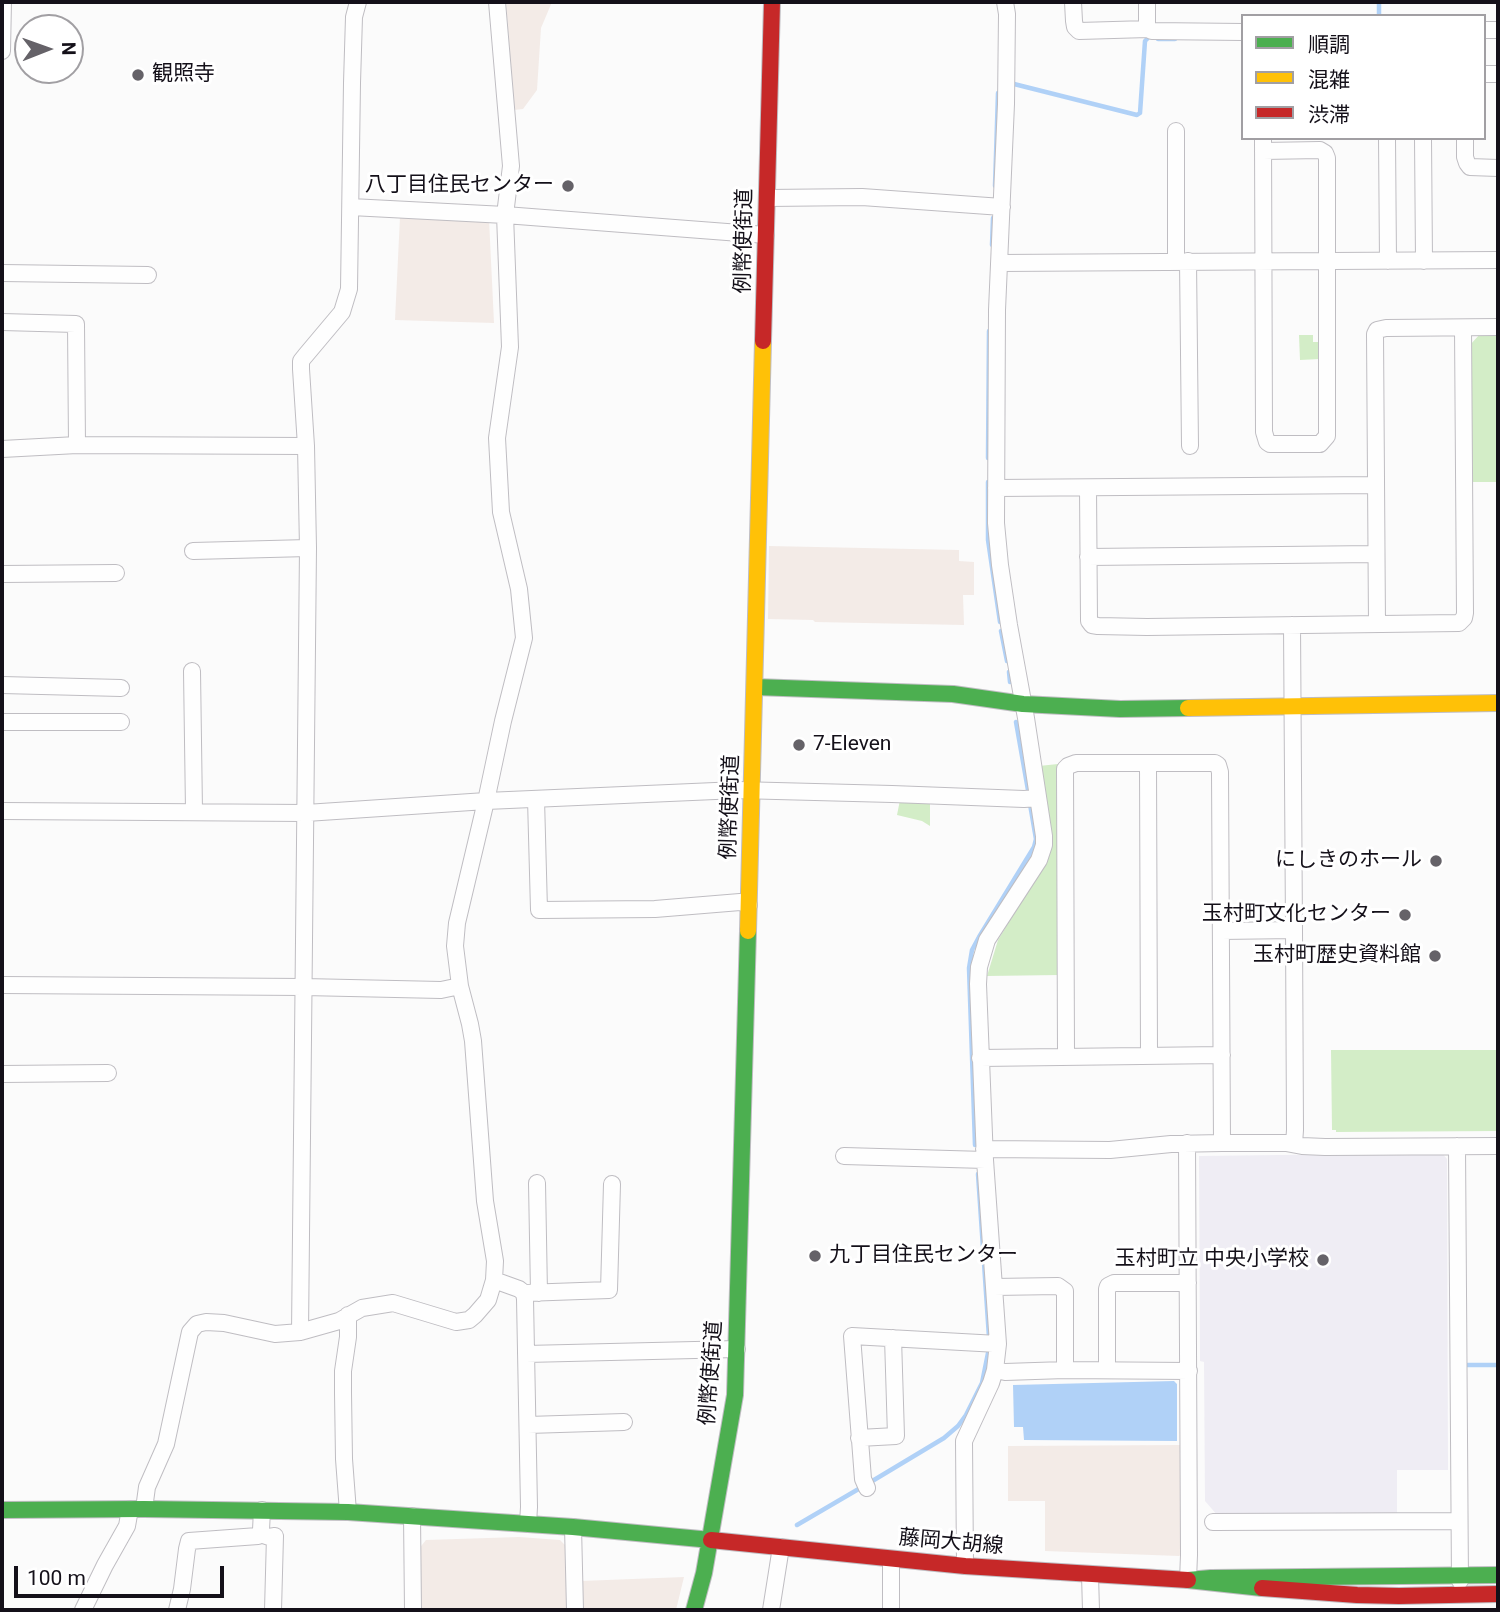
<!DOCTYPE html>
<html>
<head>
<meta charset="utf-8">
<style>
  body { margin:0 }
  #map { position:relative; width:1500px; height:1612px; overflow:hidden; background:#fbfbfb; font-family:Roboto,"Noto Sans JP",sans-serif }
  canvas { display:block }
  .frame { position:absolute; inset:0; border:4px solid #141019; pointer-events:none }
  .legend { position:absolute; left:1241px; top:14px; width:245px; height:126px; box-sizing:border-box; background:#fff; border:2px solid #a19fa3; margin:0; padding:9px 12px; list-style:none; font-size:21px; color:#141019 }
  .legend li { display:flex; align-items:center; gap:14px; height:35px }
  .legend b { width:35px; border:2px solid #a19fa3 }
  .north { position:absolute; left:14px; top:14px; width:70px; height:70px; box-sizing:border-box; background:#fff; border:2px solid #a19fa3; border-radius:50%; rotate:89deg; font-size:19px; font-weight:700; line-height:28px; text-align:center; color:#141019 }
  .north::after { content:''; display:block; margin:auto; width:24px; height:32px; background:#656268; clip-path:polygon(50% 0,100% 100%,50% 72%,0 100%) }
  .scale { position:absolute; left:14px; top:1566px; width:210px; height:32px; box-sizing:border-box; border:4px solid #141019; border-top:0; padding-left:9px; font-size:21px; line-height:24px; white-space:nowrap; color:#141019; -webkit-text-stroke:5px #fff; paint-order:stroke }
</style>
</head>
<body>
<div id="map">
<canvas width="1500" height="1612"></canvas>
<div class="frame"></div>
<ul class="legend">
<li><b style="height:9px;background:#4caf50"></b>順調</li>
<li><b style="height:9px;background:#ffc107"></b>混雑</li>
<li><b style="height:9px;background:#c62828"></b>渋滞</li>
</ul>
<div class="north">N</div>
<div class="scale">100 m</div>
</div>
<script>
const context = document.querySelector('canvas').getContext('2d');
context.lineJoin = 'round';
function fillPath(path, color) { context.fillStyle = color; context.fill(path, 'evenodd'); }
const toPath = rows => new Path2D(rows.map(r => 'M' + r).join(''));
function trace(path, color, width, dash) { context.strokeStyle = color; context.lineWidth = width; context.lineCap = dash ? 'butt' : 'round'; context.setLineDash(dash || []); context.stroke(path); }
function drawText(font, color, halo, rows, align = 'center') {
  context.font = font + ' Roboto,"Noto Sans JP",sans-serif'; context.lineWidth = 6; context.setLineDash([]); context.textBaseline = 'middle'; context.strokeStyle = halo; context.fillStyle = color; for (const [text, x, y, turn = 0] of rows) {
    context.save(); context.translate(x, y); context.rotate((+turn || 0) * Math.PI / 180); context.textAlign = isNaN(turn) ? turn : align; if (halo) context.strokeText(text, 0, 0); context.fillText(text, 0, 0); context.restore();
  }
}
fillPath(toPath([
  [506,2,552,2,541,28,537,90,523,109,514,110],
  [400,217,489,219,494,323,395,320],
  [769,546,959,550,959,561,974,562,974,595,963,595,964,625,815,622,813,620,768,619],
  [1181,1445,1182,1555,1179,1556,1045,1551,1045,1501,1008,1501,1008,1446],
  [519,1537,560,1540,566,1546,568,1610,420,1610,418,1550,426,1540],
  [684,1577,676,1610,582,1610,581,1581]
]), '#f3ebe7');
fillPath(toPath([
  [1442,1153,1447,1159,1448,1470,1397,1470,1397,1516,1218,1516,1205,1501,1204,1362,1200,1361,1199,1156]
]), '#efedf4');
fillPath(toPath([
  [1480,334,1498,334,1498,482,1471,482,1470,345],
  [1299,335,1313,335,1313,342,1320,342,1320,359,1300,360],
  [1058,764,1059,975,987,976,998,940,1050,854,1052,839,1039,766],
  [900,800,930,801,930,826,922,821,897,815],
  [1331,1050,1498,1050,1498,1131,1336,1132,1336,1130,1332,1130]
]), '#d3edc7');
fillPath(toPath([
  [1174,1381,1177,1384,1177,1441,1024,1440,1023,1427,1014,1427,1013,1385]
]), '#b0d1f7');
trace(toPath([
  [1379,2,1379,16],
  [1158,39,1175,39],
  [1014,84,1137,115,1140,113,1145,41,1147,39],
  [995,186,998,93],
  [992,245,993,218],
  [988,458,989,331],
  [988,482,988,540,1000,622],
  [1001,631,1007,661],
  [1009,672,1010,682],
  [1016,722,1028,790],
  [975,1145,969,968,972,950,979,937,1034,847,1036,839,1030,804],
  [978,1174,989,1337],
  [1467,1365,1498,1365],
  [869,1483,944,1438,958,1426,966,1415,982,1383,989,1348],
  [797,1525,862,1487]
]), '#b0d1f7', 4.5);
const street = toPath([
  [1073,2,1074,21,1075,27,1079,31,1148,29],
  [1147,2,1147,24,1148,29,1152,31,1243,32],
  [1484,30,1498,30],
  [2,51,3,2],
  [1484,74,1498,74],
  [1176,131,1176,261],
  [1263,138,1264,432,1267,442,1270,444,1320,444,1327,436,1327,158,1325,153,1320,150,1263,151],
  [1387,138,1388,261],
  [1423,138,1424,261],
  [1465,138,1465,157,1467,163,1470,167,1498,168],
  [767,198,862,197,1002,207],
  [351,207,505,215,766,235],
  [1188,261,1190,446],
  [999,263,1498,260],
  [2,273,148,275],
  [2,322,76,324,77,445],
  [2,449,77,445,306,446],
  [996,488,1375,485],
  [1088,488,1089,621,1092,625,1098,626,1147,627,1459,623,1464,618,1465,613,1463,328],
  [193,551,308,548],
  [1088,557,1376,554],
  [2,574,116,573],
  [1377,624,1375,334,1377,330,1386,328,1498,327],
  [1292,625,1294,930,1295,1130,1294,1144],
  [192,671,194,811],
  [2,685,121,688],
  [2,722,121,722],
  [1148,764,1149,1056],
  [536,799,539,910,655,909,740,902,749,905],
  [2,811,306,813,486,801,738,790,892,794,1024,799,1038,798],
  [1221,931,1294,930],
  [2,985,304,987,441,990,460,986],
  [1066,1056,1065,769,1068,766,1076,763,1215,763,1218,765,1220,772,1222,1143],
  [980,1058,1222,1055],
  [2,1074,108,1073],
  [1187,1143,1189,1555,1188,1580],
  [1457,1146,1460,1581],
  [984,1149,1110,1150,1171,1144,1222,1143,1286,1143,1302,1146,1325,1147,1498,1146],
  [844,1156,985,1160],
  [537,1183,539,1293],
  [494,1280,519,1289,524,1293,525,1299,529,1507,528,1524],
  [994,1287,1058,1286,1065,1291,1065,1370],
  [524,1293,609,1290,612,1184],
  [300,1332,308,548,306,446,301,369,301,361,305,356,342,312,349,289,352,83,354,17,358,2],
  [526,1354,737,1349],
  [995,1370,1005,1372,1065,1370,1189,1371],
  [1107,1370,1107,1289,1108,1286,1114,1283,1188,1283],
  [528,1425,624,1422],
  [859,1438,896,1436,893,1338],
  [867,1488,863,1479,852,1336,998,1344],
  [144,1509,147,1487,166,1444,190,1332,197,1324,206,1322,224,1323,275,1334,300,1332,339,1321,362,1308,393,1303,456,1322,469,1320,475,1315,488,1300,494,1280,495,1261,485,1201,473,1041,470,1024,460,986,455,946,457,923,486,801,503,721,524,638,519,589,501,512,497,438,510,347,505,215,511,166,497,2],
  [348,1512,344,1459,343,1393,343,1371,348,1337,348,1315],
  [412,1516,413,1610],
  [1213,1522,1459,1521],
  [573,1527,575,1610],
  [260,1534,269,1537,275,1536,273,1610],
  [891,1559,891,1610],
  [965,1566,964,1441,991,1383,995,1370,998,1344,985,1160,978,984,979,967,987,940,1039,860,1044,845,1044,836,1026,718,1009,625,1000,565,996,523,997,310,1006,104,1007,14,1005,2],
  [1090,1575,1091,1610],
  [83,1610,105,1565,127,1526,130,1509],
  [177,1610,182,1589,187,1549,189,1541,258,1536,261,1530,262,1510],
  [771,1610,781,1547]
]);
const fast = toPath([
  [755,687,953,694,1023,704,1120,709,1188,708],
  [2,1510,144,1509,348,1512,573,1527,711,1540],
  [1262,1588,1188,1580,1211,1578,1498,1575],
  [694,1610,704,1573,735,1395,748,931]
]);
const slow = toPath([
  [1188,708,1498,703],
  [748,931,763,341]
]);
const jam = toPath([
  [763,341,772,2],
  [711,1540,965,1566,1188,1580],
  [1262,1588,1357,1595,1399,1596,1498,1594]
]);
trace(street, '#bfbdc2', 18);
trace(fast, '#bfbdc2', 18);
trace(slow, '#bfbdc2', 18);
trace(jam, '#bfbdc2', 18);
trace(street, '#fefefe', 16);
trace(fast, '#4caf50', 16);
trace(slow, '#ffc107', 16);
trace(jam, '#c62828', 16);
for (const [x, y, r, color] of [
  [138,75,7,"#656268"],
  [568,186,7,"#656268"],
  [799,745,7,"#656268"],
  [1436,861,7,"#656268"],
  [1405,915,7,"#656268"],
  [1435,956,7,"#656268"],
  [815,1256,7,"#656268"],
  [1323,1260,7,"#656268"]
]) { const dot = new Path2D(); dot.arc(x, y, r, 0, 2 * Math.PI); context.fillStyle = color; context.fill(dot); trace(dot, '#fff', 2.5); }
drawText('21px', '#141019', '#fff', [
  ["観照寺",152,75,"left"],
  ["八丁目住民センター",554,186],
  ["7-Eleven",813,745,"left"],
  ["にしきのホール",1422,861],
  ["玉村町文化センター",1391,915],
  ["玉村町歴史資料館",1421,956],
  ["九丁目住民センター",829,1256,"left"],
  ["玉村町立 中央小学校",1309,1260]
], 'right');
drawText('21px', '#141019', '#fff', [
  ["例幣使街道",745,241,-89],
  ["例幣使街道",731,807,-88],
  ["例幣使街道",712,1373,-86],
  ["藤岡大胡線",951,1543,5]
]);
</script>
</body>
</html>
